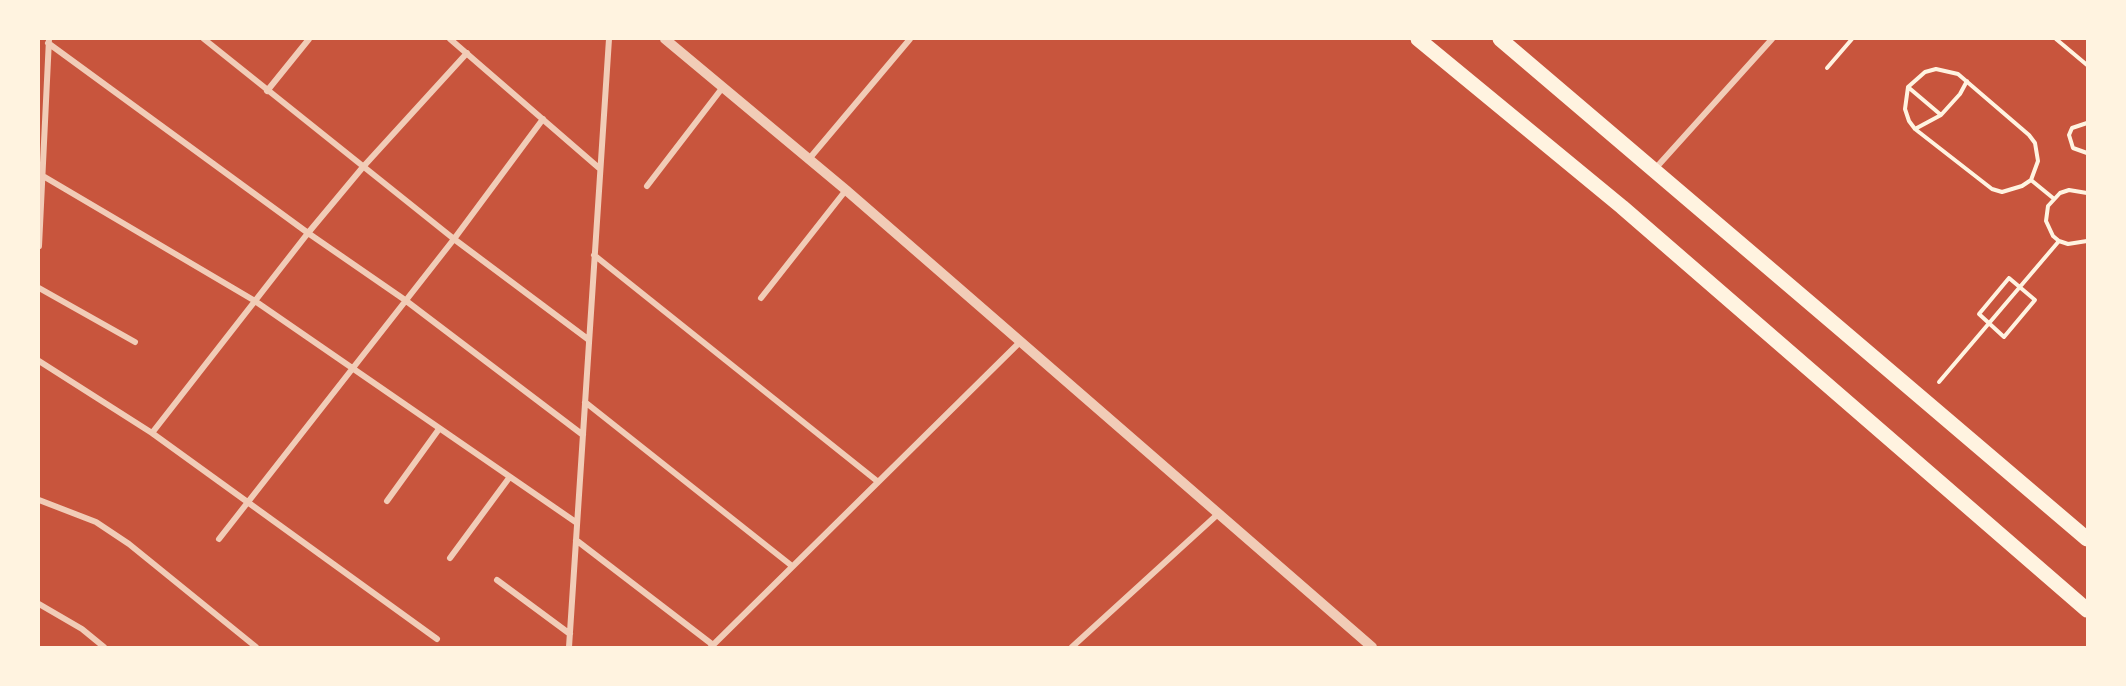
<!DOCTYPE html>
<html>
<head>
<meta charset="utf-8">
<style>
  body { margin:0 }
  #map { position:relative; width:2126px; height:686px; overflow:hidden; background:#c8553d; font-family:"Work Sans",sans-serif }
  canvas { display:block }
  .frame { position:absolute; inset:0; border:40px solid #fff3e0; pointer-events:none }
</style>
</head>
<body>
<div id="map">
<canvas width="2126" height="686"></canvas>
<div class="frame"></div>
</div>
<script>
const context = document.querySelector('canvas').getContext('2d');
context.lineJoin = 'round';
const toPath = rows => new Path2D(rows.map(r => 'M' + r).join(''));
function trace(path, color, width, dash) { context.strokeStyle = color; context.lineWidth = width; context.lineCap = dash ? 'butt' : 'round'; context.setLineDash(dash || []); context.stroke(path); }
trace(toPath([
  [2056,39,2087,65],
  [1827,68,1852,39],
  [1936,69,1958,74,2029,135,2035,143,2038,161,2031,180,2022,186,2002,192,1992,189,1915,129,1909,121,1905,109,1908,87,1925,72,1936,69],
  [1908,87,1941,115],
  [2087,123,2072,128,2069,135,2073,148,2087,153],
  [1915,129,1941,115,1960,94,1967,81],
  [2031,180,2053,198],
  [2087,193,2069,190,2060,193,2048,206,2046,221,2053,236,2059,241,2068,244,2087,241],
  [2009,278,2035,300,2004,337,1979,314,2009,278],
  [1939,382,2059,241]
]), '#fff3e0', 4);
trace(toPath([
  [204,39,454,239,589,340],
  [450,39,599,168],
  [48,43,308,233,405,300,583,435],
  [267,91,309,39],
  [809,159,910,39],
  [1654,170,1772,39],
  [43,176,255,301,577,523],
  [647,186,723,87],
  [39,246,49,39],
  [594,255,877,481],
  [39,288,135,342],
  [761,298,846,190],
  [39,361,152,433,437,639],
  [585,402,792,566],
  [152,433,308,233,363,167,467,53],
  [39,500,96,522,129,544,256,647],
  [387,501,439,429],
  [219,539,454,239,543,119],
  [576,540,713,645],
  [450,558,509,478],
  [497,580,570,634],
  [39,604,82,629,104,647],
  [569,647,609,39],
  [711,647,1020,342],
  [1072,647,1218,514]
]), '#f1ccb7', 6);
trace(toPath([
  [665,39,846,190,1372,647]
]), '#f1ccb7', 10);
trace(toPath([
  [1418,39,1622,207,2087,610],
  [1500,39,2087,539]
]), '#fff3e0', 15);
</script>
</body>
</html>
